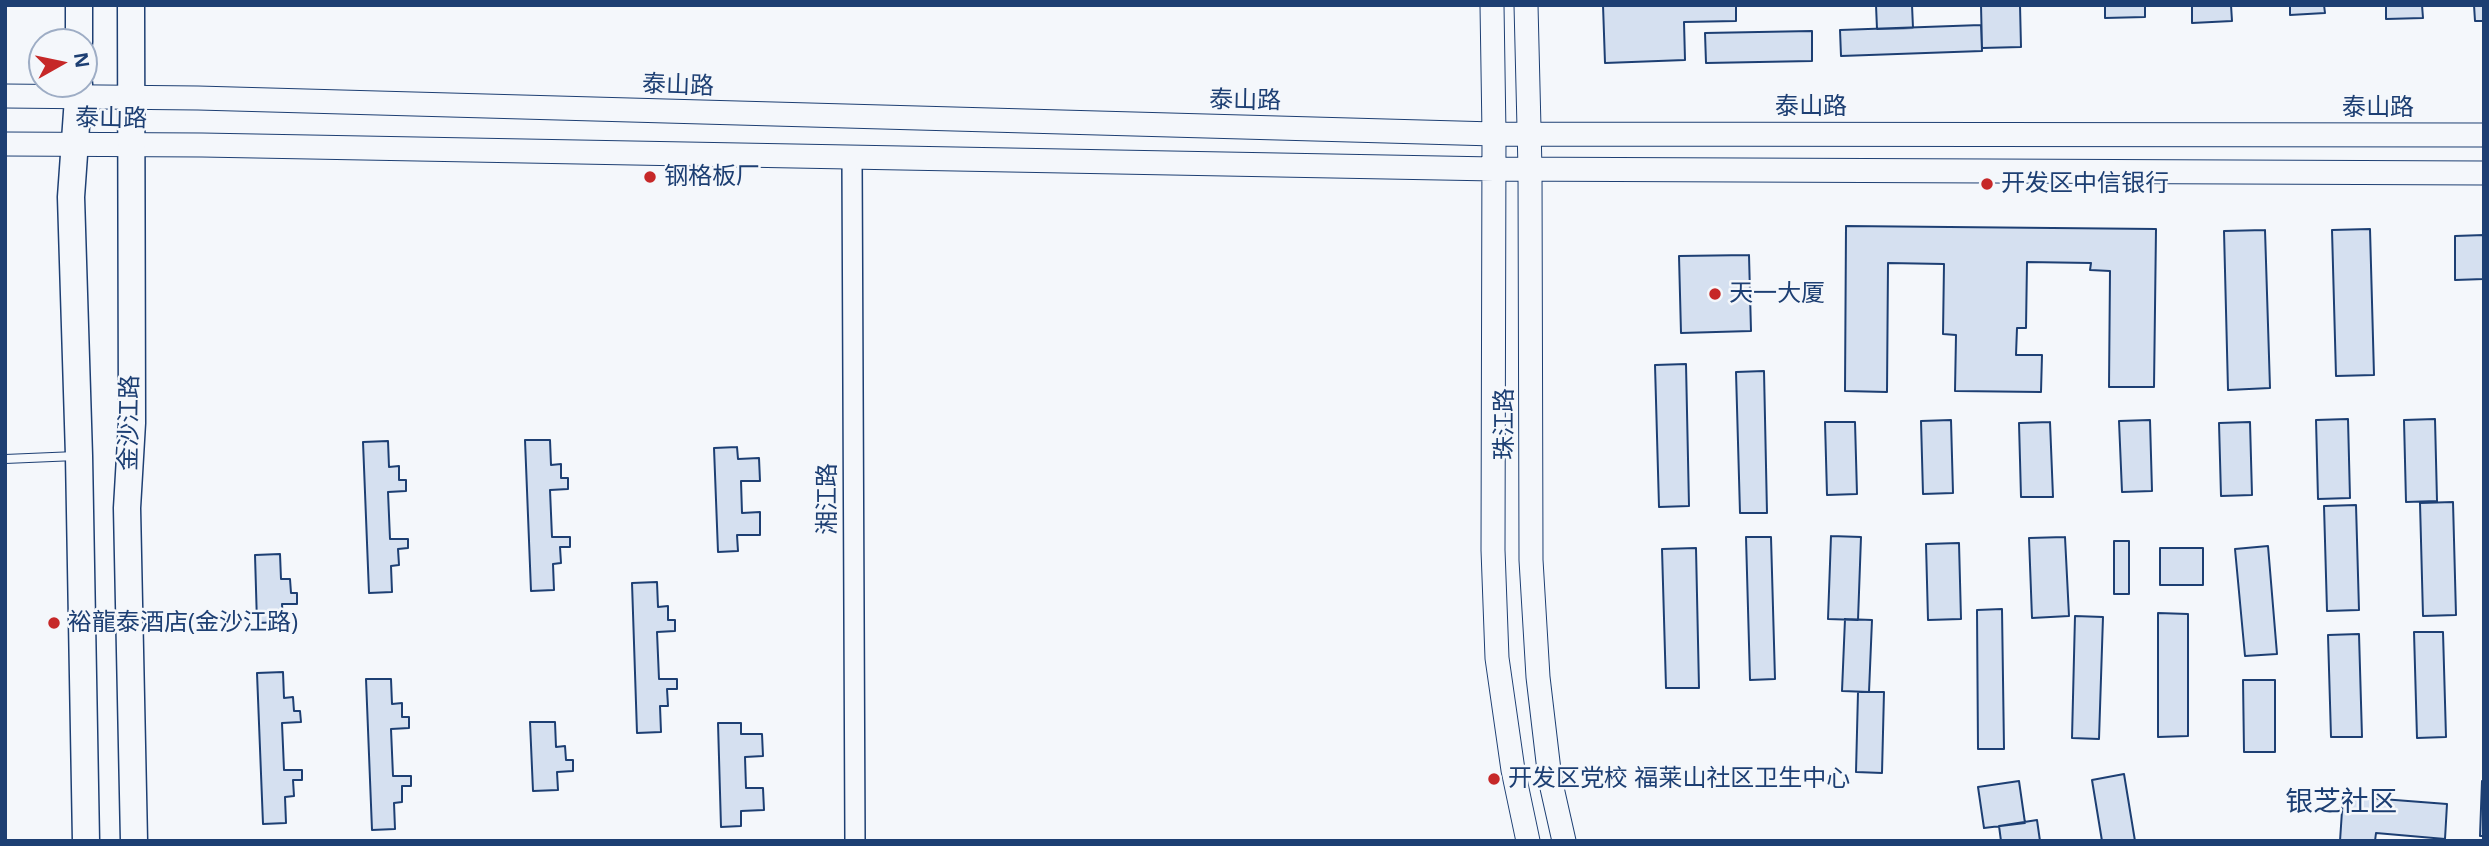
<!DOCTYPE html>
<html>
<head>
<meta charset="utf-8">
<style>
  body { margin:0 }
  #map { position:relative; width:2489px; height:846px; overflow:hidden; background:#f4f7fb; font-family:"Open Sans",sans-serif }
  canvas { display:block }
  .frame { position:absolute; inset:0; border:7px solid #1d3f73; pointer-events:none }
  .north { position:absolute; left:28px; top:28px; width:70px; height:70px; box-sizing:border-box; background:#f4f7fb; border:2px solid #9eadc5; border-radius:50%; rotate:81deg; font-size:19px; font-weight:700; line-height:28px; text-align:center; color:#1d3f73 }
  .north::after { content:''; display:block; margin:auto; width:24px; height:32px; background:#c62828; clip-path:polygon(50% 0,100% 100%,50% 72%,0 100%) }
</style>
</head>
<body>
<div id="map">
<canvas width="2489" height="846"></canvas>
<div class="frame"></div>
<div class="north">N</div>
</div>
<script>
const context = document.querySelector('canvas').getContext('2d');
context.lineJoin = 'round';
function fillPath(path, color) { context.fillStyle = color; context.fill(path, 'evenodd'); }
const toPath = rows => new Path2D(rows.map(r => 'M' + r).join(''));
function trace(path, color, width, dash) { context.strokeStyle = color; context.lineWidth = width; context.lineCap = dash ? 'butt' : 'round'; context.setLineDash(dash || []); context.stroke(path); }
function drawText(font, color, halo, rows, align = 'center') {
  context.font = font + ' "Open Sans","Noto Sans SC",sans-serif'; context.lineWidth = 5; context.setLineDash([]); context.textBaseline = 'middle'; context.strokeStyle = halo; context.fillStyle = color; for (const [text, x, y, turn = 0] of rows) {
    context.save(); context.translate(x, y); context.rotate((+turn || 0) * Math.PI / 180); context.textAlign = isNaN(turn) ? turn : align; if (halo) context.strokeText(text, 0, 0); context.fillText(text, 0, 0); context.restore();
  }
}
const building = toPath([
  [1603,5,1736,5,1736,21,1684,22,1685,60,1605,63,1603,5],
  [1876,5,1912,5,1913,28,1877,29,1876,5],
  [1981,5,2020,5,2021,47,1982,48,1981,5],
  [2105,5,2145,5,2145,17,2105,18,2105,5],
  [2192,5,2231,5,2232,21,2192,23,2192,5],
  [2290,5,2324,5,2325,13,2290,15,2290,5],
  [2386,5,2422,5,2423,18,2386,19,2386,5],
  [2474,5,2484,5,2484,21,2475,21,2474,5],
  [1981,25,1982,51,1841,56,1840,30,1981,25],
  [1812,31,1812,61,1706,63,1705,33,1812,31],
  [1846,226,2156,229,2154,387,2109,387,2110,271,2090,270,2091,263,2027,262,2026,328,2017,328,2016,355,2042,355,2041,392,1955,391,1956,335,1943,334,1944,264,1888,263,1887,392,1845,391,1846,226],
  [2370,229,2374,375,2336,376,2332,230,2370,229],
  [2265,230,2270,388,2228,390,2224,231,2265,230],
  [2484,235,2484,279,2455,280,2455,236,2484,235],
  [1749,255,1751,331,1681,333,1679,256,1749,255],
  [1686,364,1689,506,1659,507,1655,365,1686,364],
  [1764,371,1767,513,1740,513,1736,372,1764,371],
  [2348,419,2350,498,2318,499,2316,420,2348,419],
  [2435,419,2437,501,2406,502,2404,420,2435,419],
  [1951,420,1953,493,1923,494,1921,421,1951,420],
  [2150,420,2152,491,2122,492,2119,421,2150,420],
  [1825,422,1855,422,1857,494,1827,495,1825,422],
  [2050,422,2053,497,2021,497,2019,423,2050,422],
  [2250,422,2252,495,2221,496,2219,423,2250,422],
  [525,440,550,440,551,465,561,464,561,478,568,478,568,489,550,490,552,537,570,537,570,547,560,547,561,563,553,564,554,590,531,591,525,440],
  [388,441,389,467,399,466,399,480,406,480,406,491,388,492,390,539,408,539,408,548,398,549,399,565,391,566,392,592,369,593,363,442,388,441],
  [737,447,738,459,759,458,760,481,741,481,742,513,760,512,760,535,737,535,738,551,718,552,714,448,737,447],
  [2453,502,2456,615,2423,616,2420,503,2453,502],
  [2356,505,2359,610,2327,611,2324,506,2356,505],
  [1831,536,1861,537,1858,620,1828,619,1831,536],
  [1746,537,1771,537,1775,679,1750,680,1746,537],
  [2065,537,2069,616,2032,618,2029,538,2065,537],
  [2114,541,2129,541,2129,594,2114,594,2114,541],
  [1959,543,1961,619,1928,620,1926,544,1959,543],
  [2268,546,2277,654,2245,656,2235,549,2268,546],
  [1696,548,1699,688,1666,688,1662,549,1696,548],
  [2160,548,2203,548,2203,585,2160,585,2160,548],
  [280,554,281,579,290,579,291,593,297,593,297,604,282,604,283,622,257,623,255,555,280,554],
  [657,582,658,607,668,606,668,620,675,620,675,631,657,632,659,679,677,679,677,689,667,689,668,706,660,706,661,732,637,733,632,583,657,582],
  [2002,609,2004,749,1978,749,1977,610,2002,609],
  [2158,613,2188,614,2188,736,2158,737,2158,613],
  [2075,616,2103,617,2099,739,2072,738,2075,616],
  [1845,619,1872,620,1869,692,1842,691,1845,619],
  [2414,632,2443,632,2446,737,2417,738,2414,632],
  [2359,634,2362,737,2331,737,2328,635,2359,634],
  [283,672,284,698,293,697,294,711,300,711,301,722,282,723,284,770,302,770,302,780,293,780,294,796,285,797,286,823,263,824,257,673,283,672],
  [366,679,391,679,392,704,402,703,402,717,409,717,409,728,391,729,393,776,411,776,411,786,402,786,402,802,394,803,395,829,372,830,366,679],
  [2243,680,2275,680,2275,752,2244,752,2243,680],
  [1858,692,1884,692,1882,773,1856,772,1858,692],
  [530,722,555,722,556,747,565,746,566,760,573,760,573,771,557,772,558,790,533,791,530,722],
  [718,723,741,723,741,734,762,734,763,756,745,757,746,788,763,788,764,810,741,811,741,826,721,827,718,723],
  [2124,774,2135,841,2102,841,2092,780,2124,774],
  [2019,781,2025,823,1984,828,1978,787,2019,781],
  [2482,781,2484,781,2484,836,2480,836,2482,781],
  [2343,796,2447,804,2445,839,2376,833,2375,841,2340,841,2343,796],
  [2037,820,2040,841,2001,841,1999,826,2037,820]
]);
fillPath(building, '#d5e0f0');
trace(building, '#1d3f73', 2);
const service = toPath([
  [5,459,76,456]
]);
const tertiary = toPath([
  [852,157,855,841]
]);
const secondary = toPath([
  [1492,5,1494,134,1493,550,1497,658,1513,770,1528,841],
  [1526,5,1530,169,1531,560,1538,677,1550,779,1564,841],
  [5,96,198,98,1494,134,2484,135],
  [5,144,202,145,1494,169,2484,173]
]);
const primary = toPath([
  [79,5,79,42],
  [131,5,132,423,127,508,134,841],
  [79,84,71,197,79,456,86,841]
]);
trace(service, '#1d3f73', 10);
trace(tertiary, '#1d3f73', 22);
trace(secondary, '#1d3f73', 25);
trace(primary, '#1d3f73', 29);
trace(service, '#f4f7fb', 8);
trace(tertiary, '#f4f7fb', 19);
trace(secondary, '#f4f7fb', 23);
trace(primary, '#f4f7fb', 26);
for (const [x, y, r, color] of [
  [650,177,7,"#c62828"],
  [1987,184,7,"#c62828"],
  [1715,294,7,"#c62828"],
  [54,623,7,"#c62828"],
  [1494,779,7,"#c62828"]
]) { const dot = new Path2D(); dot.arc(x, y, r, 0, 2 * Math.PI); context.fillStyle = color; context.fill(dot); trace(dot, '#f4f7fb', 2.5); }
drawText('24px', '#1d3f73', '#f4f7fb', [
  ["泰山路",678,86,2],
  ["泰山路",1245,101,1],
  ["泰山路",1811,107],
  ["泰山路",2378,108],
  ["泰山路",111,119,1],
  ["金沙江路",130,423,-89],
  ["珠江路",1505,424,-90],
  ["湘江路",828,499,-90]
]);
drawText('24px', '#1d3f73', '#f4f7fb', [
  ["钢格板厂",664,177],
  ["开发区中信银行",2001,184],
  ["天一大厦",1729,294],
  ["裕龍泰酒店(金沙江路)",68,623],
  ["开发区党校 福莱山社区卫生中心",1508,779]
], 'left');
drawText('28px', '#1d3f73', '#f4f7fb', [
  ["银芝社区",2341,803]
]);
</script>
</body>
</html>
